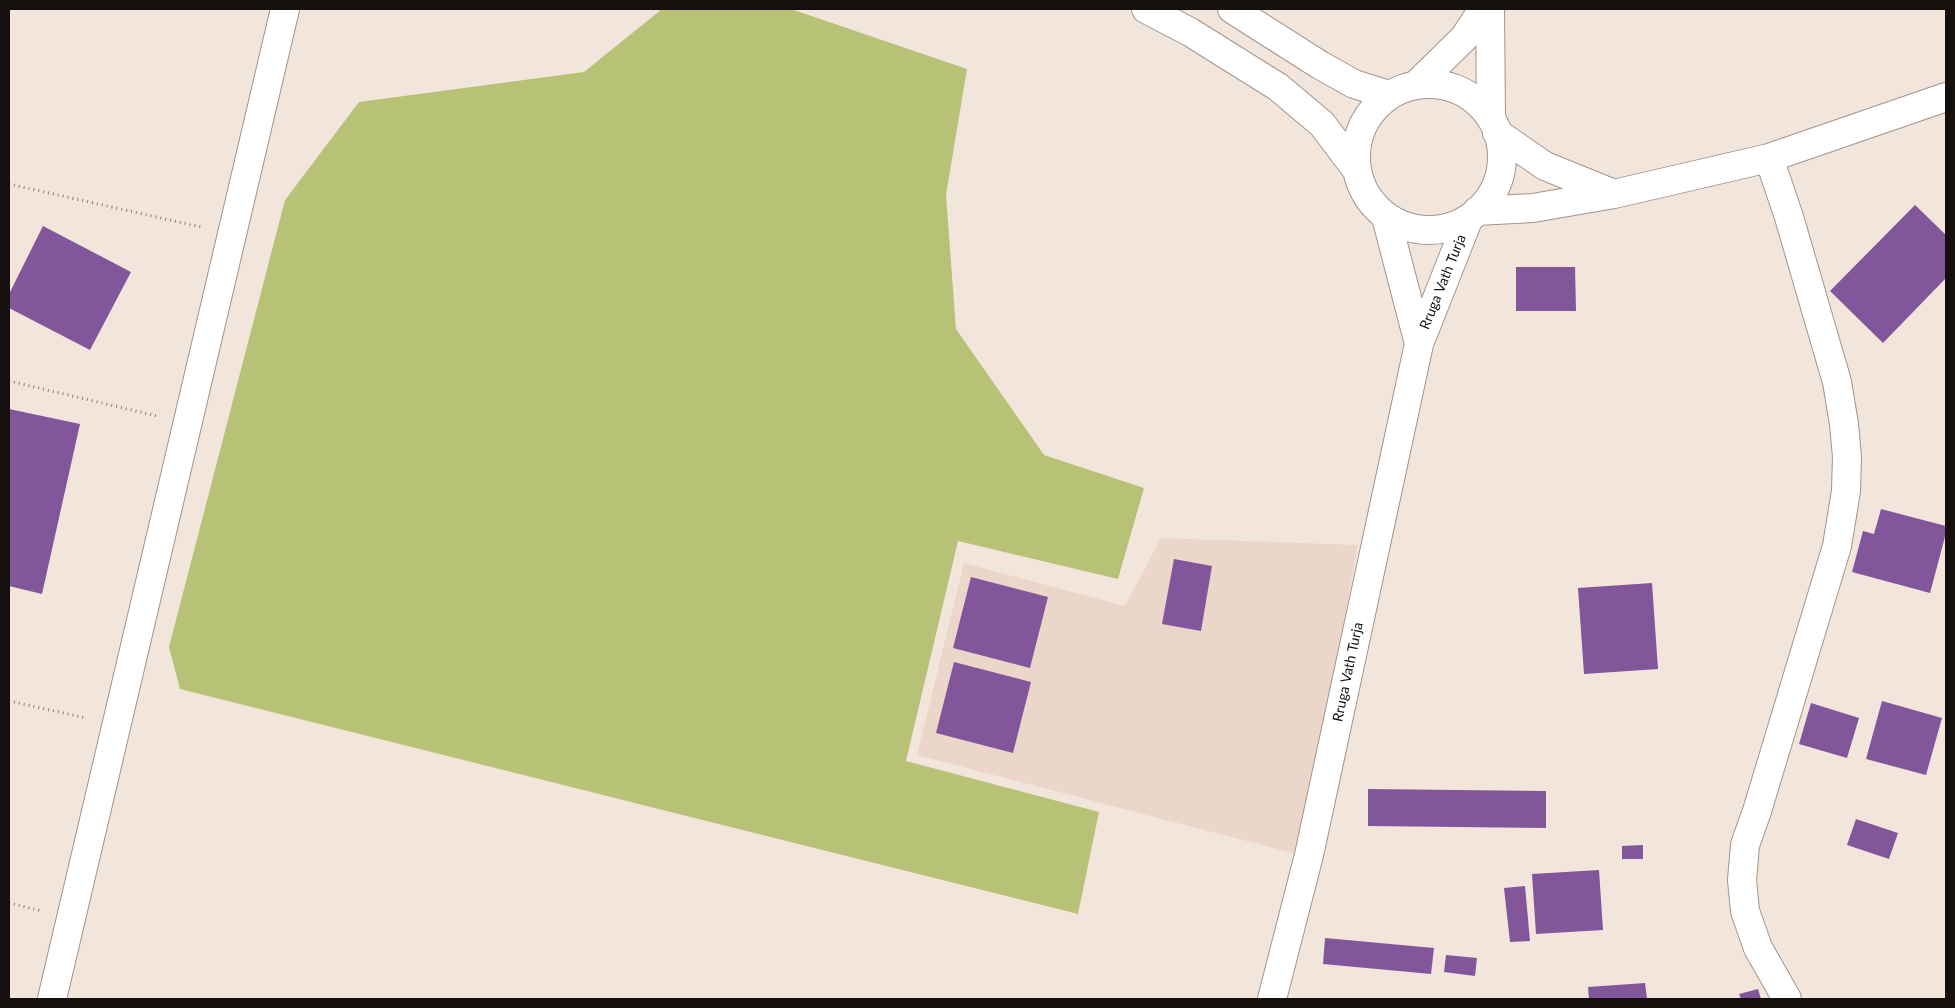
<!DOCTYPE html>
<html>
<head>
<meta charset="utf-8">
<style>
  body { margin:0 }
  #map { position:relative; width:1955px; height:1008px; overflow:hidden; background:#f2e5db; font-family:Lato,sans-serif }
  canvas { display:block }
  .frame { position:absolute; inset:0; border:10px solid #15100d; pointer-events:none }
</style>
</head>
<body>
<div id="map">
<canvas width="1955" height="1008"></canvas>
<div class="frame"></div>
</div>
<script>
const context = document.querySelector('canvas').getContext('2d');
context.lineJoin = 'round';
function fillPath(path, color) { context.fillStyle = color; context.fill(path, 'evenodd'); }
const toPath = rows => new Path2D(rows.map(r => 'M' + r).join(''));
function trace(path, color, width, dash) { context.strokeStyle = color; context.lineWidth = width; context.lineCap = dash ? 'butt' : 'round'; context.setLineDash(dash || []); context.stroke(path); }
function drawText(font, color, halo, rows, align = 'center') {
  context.font = font + ' Lato,sans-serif'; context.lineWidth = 4.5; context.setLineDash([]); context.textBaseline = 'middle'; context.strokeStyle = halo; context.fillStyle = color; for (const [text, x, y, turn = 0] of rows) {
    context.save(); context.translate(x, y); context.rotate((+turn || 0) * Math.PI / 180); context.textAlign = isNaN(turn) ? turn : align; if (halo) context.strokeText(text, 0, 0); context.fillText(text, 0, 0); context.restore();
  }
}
fillPath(toPath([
  [1161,538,1358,545,1300,855,917,755,964,563,1125,606]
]), '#ebd7c9');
fillPath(toPath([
  [662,9,791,9,967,69,946,195,956,329,1044,455,1144,488,1118,579,958,541,906,761,1099,812,1078,914,180,689,169,647,285,200,359,102,584,72]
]), '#b8c277');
fillPath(toPath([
  [1915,205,1946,235,1946,278,1883,343,1830,291],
  [43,226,131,272,90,350,9,308,9,294],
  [1516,267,1575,267,1576,311,1516,311],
  [9,409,80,424,42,594,9,586],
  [1881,509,1946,526,1946,533,1930,593,1852,572,1863,531,1874,534],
  [1174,559,1212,566,1201,631,1162,624],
  [971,577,1048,597,1030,668,953,648],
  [1652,583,1658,669,1584,674,1578,588],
  [954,662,1031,682,1013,753,936,733],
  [1882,701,1942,718,1926,775,1866,759],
  [1811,703,1859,718,1847,758,1799,744],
  [1368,789,1546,791,1546,828,1368,826],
  [1856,819,1898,833,1889,859,1847,845],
  [1643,845,1643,859,1622,859,1622,846],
  [1599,870,1603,930,1536,934,1532,874],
  [1525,886,1530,941,1510,942,1504,888],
  [1325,938,1434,948,1431,974,1323,964],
  [1446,955,1477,958,1475,976,1444,972],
  [1645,983,1647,999,1589,999,1588,987],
  [1758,989,1761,999,1741,999,1739,994]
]), '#82569a');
const minor = toPath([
  [1146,9,1190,32,1278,87,1322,124,1356,169],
  [1232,9,1320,65,1354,84,1389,95],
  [1490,9,1491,118],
  '1356 157a73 73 0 1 1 146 0a73 73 0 1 1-146 0Z',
  [1416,85,1464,38,1483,9],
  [1497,133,1545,166,1614,194],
  [1769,158,1789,217,1837,382,1844,424,1847,457,1846,491,1837,546,1757,811,1745,845,1742,880,1745,911,1758,948,1787,999],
  [1477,211,1533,208,1614,194,1769,158,1946,97],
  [1386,217,1419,344],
  [52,999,285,9],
  [1272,999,1309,855,1419,344,1468,220]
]);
trace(minor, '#a2958c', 30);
trace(toPath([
  [9,184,201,227],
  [9,381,157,416],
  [9,701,86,718],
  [9,903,42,911]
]), '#887f78', 3, [1, 4]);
trace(minor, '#fff', 28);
drawText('14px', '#15100d', '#fff', [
  ["Rruga Vath Turja",1443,282,-68],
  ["Rruga Vath Turja",1348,672,-78]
]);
</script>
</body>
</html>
